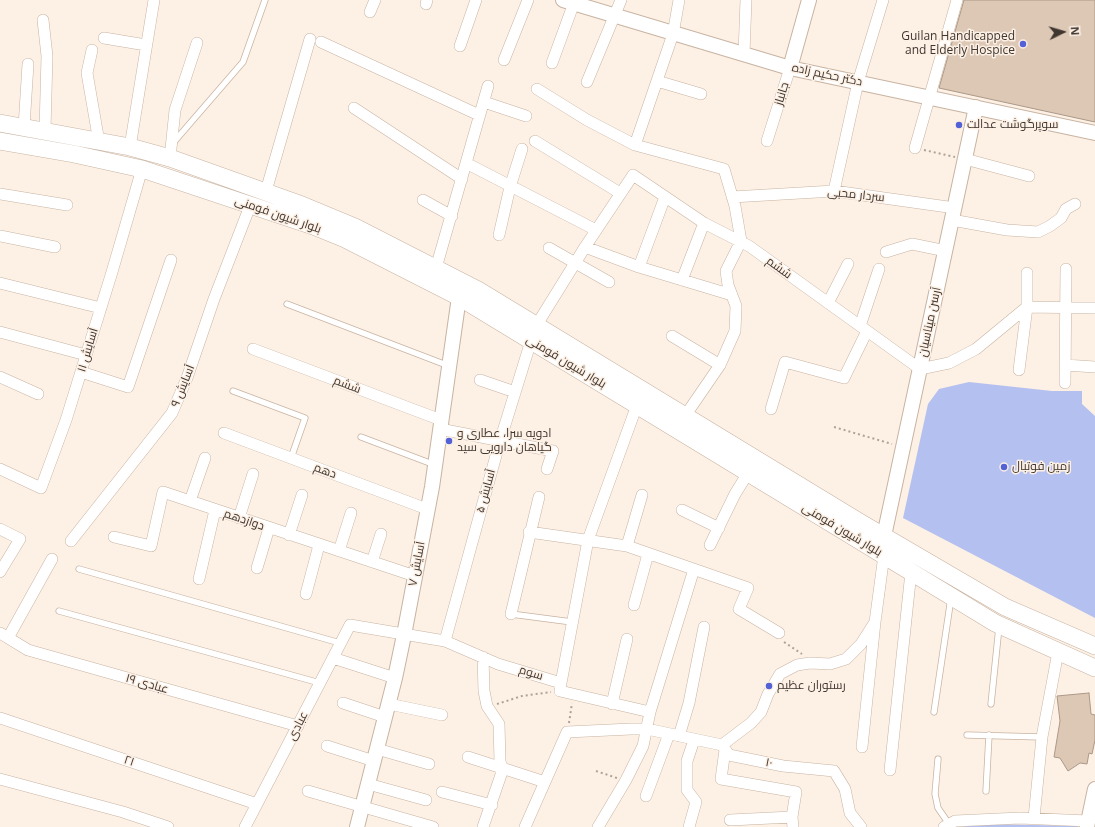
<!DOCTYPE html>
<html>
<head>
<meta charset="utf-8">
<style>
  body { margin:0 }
  #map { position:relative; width:1095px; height:827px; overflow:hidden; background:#fdf0e5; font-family:"Open Sans",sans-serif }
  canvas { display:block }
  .north { position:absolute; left:1043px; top:12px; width:40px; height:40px; -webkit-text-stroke:3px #fdf0e5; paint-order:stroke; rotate:85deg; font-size:11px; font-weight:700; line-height:16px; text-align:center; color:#3f362f }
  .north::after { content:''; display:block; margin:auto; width:14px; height:18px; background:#3f362f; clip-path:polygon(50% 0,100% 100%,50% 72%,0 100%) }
</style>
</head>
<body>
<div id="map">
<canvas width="1095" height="827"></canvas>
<div class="north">N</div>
</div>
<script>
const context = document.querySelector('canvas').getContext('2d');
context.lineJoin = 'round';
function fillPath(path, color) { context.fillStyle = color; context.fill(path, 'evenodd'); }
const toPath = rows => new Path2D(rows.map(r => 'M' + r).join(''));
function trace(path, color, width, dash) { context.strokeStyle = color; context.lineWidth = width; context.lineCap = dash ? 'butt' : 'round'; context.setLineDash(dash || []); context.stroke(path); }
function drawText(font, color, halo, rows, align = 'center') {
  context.font = font + ' "Open Sans",Cairo,sans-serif'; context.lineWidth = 3; context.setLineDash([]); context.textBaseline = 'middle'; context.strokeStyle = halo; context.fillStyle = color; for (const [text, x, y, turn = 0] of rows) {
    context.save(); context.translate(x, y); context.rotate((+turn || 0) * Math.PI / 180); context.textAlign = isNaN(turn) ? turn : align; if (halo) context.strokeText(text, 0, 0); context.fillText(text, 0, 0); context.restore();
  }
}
fillPath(toPath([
  [969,382,1052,391,1082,391,1082,404,1095,416,1095,618,903,518,928,404,939,389],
  [989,824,1078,826,1078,827,958,827]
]), '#b4c0ef');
const building = toPath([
  [964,0,1095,0,1095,122,939,88,964,0],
  [1089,693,1091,714,1095,715,1095,740,1092,754,1089,753,1087,764,1080,763,1068,771,1060,758,1054,757,1060,721,1057,696,1089,693]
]);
fillPath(building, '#ddc8b6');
trace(building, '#ac9886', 1);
const service = toPath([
  [173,143,243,62,265,0],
  [287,304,449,366],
  [233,391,305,418,291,458],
  [361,437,435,465],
  [79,569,340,643],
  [59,611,320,683],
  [511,614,572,622],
  [991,704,999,627],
  [934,712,951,598],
  [967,735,1042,737],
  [938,759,935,794,938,808,949,824],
  [986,791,989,735]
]);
const minor = toPath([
  [426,4,427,0],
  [370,12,375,0],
  [43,20,47,56,45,130],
  [104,38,146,45],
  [321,42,479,115],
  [460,46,476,0],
  [92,50,87,73,99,142],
  [744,54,746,0],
  [504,60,528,0],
  [552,63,575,0],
  [657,81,701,94],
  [587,82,621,0],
  [537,89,587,120,635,145,724,169,735,206,741,241,726,271,728,285,736,306,735,331,720,365,685,416],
  [484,102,526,116],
  [354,108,462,179],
  [24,127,28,64],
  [535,141,620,193],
  [767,141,790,68],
  [635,145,673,34,679,0],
  [130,147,154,0],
  [915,148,957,0],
  [170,158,175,110,197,43],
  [965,159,1029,176],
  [466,163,596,230],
  [266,191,310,39],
  [834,191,858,82,883,0],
  [0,194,67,205],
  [732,197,834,191,955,208],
  [423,200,452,216],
  [952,220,1007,230,1038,232,1050,226,1061,218,1066,209,1075,204],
  [499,235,510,187,522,149],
  [0,236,55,247],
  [585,247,639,267,732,295],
  [549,248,609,282],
  [886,252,912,244,946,251],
  [639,267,665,197],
  [436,268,488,86],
  [682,280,704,223],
  [0,283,101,308],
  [828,303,848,264],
  [536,326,585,247,633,175,704,223,749,246,920,369,949,363,976,349,1027,307,1095,308],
  [860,326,879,269],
  [0,332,86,355],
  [672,336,720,365],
  [253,349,441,420],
  [1065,365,1095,367],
  [1019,370,1027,307,1027,273],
  [81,372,128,387,171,260],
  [0,377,38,394],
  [480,380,515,392],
  [1065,383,1066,269],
  [771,409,785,362,844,378,867,331],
  [440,429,553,451,547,469],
  [224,433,427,509],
  [0,469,41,488,66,420,112,272,142,169],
  [190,501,205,458],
  [682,510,719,528],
  [239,518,253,474],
  [0,529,20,539,0,572],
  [529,532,627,546,748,588,739,609,779,633],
  [289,535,302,495],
  [114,537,151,546,163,492,415,576],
  [71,541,172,413,187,378,214,299,250,206],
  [710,545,735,494,748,473],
  [627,546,642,495],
  [339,551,351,513],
  [372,562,381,534],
  [257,568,269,528],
  [199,579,215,510],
  [306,594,319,545],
  [634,605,648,554],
  [511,614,539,497],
  [0,633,28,650,298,726],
  [8,638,52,559],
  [445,641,500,441,531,341],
  [483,657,484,691,487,706,499,724,500,762,503,769,483,827],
  [333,658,395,678],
  [561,683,588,540,637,405],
  [343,703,385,717],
  [389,704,442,715],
  [612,704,627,639],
  [0,718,257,804],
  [679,736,689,703,704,627],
  [722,745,751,723,761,712,768,694,780,674,797,665,810,663,830,664,846,659,861,644,875,622],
  [327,746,374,761],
  [862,747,875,622,884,555],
  [377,749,429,764],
  [725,750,721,779,796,792,792,817,793,827],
  [468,757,545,782],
  [890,770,911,572],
  [0,779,123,812,168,827],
  [368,784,426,800],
  [308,791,433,827],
  [442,792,492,805],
  [646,796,669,734],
  [1034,818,1042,737,1058,652],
  [730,820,792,817],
  [245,827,350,625,445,641,498,664,561,683,560,691,650,712],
  [525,827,567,732,631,729,647,729,722,745,729,755,783,766,834,771,845,789,850,813,861,827],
  [598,827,626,780,643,746,650,712,694,569],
  [689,827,696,802,687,790,687,761,694,740],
  [944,827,955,821,1020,818,1088,821]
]);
const tertiary = toPath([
  [563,0,790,68,1095,133],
  [790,68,809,0],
  [884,536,976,107],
  [357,827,395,678,404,635,432,487,459,297],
  [1087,827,1095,789]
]);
const primary = toPath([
  [0,123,130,147,170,158,302,205,355,227,478,290,861,523,1005,607,1095,646],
  [0,141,74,154,142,169,313,226,345,239,459,297,995,623,1095,668]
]);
trace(service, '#c8b4a2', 7);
trace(minor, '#c8b4a2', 12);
trace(tertiary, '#c8b4a2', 16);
trace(primary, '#c8b4a2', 18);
trace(toPath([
  [924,150,955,157],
  [834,427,892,444],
  [784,642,802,654],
  [497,704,522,696,551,692],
  [569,723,572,703],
  [596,771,617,778]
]), '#ada298', 2, [2, 3]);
trace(service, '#fff', 5.5);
trace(minor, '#fff', 11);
trace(tertiary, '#fff', 14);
trace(primary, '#fff', 17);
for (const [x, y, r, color] of [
  [1023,44,4,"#5361d7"],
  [959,125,4,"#5361d7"],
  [449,441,4,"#5361d7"],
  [1004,467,4,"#5361d7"],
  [769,686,4,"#5361d7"]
]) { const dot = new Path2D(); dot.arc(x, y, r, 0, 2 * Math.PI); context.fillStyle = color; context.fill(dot); trace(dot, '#fdf0e5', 1.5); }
drawText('12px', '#3f362f', '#fdf0e5', [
  ["Guilan Handicapped",1015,37,"right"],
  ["and Elderly Hospice",1015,51,"right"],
  ["سوپرگوشت عدالت",967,125],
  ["ادویه سرا، عطاری و",457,434],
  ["گیاهان دارویی سید",457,448],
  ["زمین فوتبال",1012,467],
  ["رستوران عظیم",777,686]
], 'left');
drawText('12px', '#3f362f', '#fdf0e5', [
  ["دکتر حکیم زاده",827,75,12],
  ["جانباز",782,94,-73],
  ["سردار محبی",856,195,6],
  ["بلوار شیون فومنی",278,215,19],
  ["ششم",779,268,36],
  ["آرسن میناسیان",930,322,-78],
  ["آسایش ۱۱",88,350,-73],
  ["بلوار شیون فومنی",566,362,31],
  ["ششم",347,385,21],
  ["آسایش ۹",183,386,-68],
  ["دهم",325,471,20],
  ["آسایش ۵",486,491,-75],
  ["دوازدهم",244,520,19],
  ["بلوار شیون فومنی",842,530,31],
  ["آسایش ۷",417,564,-79],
  ["سوم",531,673,17],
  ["عبادی ۱۹",147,684,16],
  ["عبادی",298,726,-63],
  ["۲۱",129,761,18],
  ["۱۰",769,763,11]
]);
</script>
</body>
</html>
